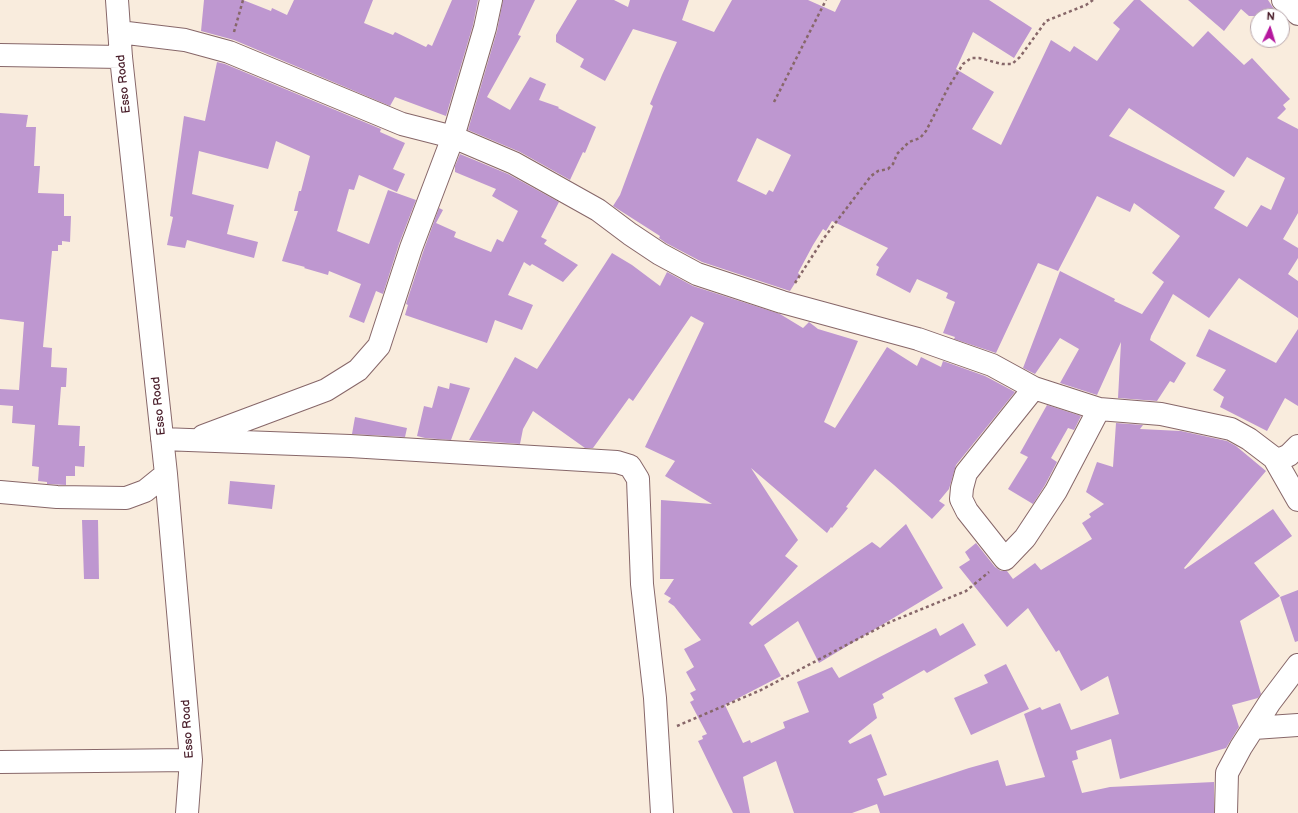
<!DOCTYPE html>
<html>
<head>
<meta charset="utf-8">
<style>
  body { margin:0 }
  #map { position:relative; width:1298px; height:813px; overflow:hidden; background:#f9ecdd; font-family:"Balsamiq Sans",sans-serif }
  canvas { display:block }
  .north { position:absolute; left:1250px; top:8px; width:40px; height:40px; box-sizing:border-box; background:#fff; border:1px solid #b7a5aa; border-radius:50%; rotate:4deg; font-size:11px; font-weight:700; line-height:16px; text-align:center; color:#4a1f2b }
  .north::after { content:''; display:block; margin:auto; width:14px; height:18px; background:#b5179e; clip-path:polygon(50% 0,100% 100%,50% 72%,0 100%) }
</style>
</head>
<body>
<div id="map">
<canvas width="1298" height="813"></canvas>
<div class="north">N</div>
</div>
<script>
const context = document.querySelector('canvas').getContext('2d');
context.lineJoin = 'round';
function fillPath(path, color) { context.fillStyle = color; context.fill(path, 'evenodd'); }
const toPath = rows => new Path2D(rows.map(r => 'M' + r).join(''));
function trace(path, color, width, dash) { context.strokeStyle = color; context.lineWidth = width; context.lineCap = dash ? 'butt' : 'round'; context.setLineDash(dash || []); context.stroke(path); }
function drawText(font, color, halo, rows, align = 'center') {
  context.font = font + ' "Balsamiq Sans",sans-serif'; context.lineWidth = 3; context.setLineDash([]); context.textBaseline = 'middle'; context.strokeStyle = halo; context.fillStyle = color; for (const [text, x, y, turn = 0] of rows) {
    context.save(); context.translate(x, y); context.rotate((+turn || 0) * Math.PI / 180); context.textAlign = isNaN(turn) ? turn : align; if (halo) context.strokeText(text, 0, 0); context.fillText(text, 0, 0); context.restore();
  }
}
fillPath(toPath([
  [204,0,243,0,271,11,272,8,287,15,294,0,373,0,364,23,393,35,395,32,426,47,428,44,432,46,452,0,478,0,473,25,446,116,395,97,390,106,234,40,201,31],
  [503,0,535,0,518,35,521,36,487,97,510,110,530,77,546,84,539,100,559,107,558,108,596,127,585,153,583,152,570,180,520,152,468,130,497,31],
  [577,0,614,0,628,7,630,0,689,0,682,20,714,32,732,0,808,0,835,12,841,0,989,0,1032,28,1014,58,973,32,956,69,994,92,972,129,1001,145,1051,40,1070,52,1074,46,1097,61,1120,29,1113,23,1134,0,1140,0,1193,47,1208,31,1244,65,1252,58,1290,99,1283,105,1286,109,1277,118,1298,129,1298,213,1283,239,1298,248,1298,258,1288,274,1298,281,1298,318,1239,278,1209,318,1173,294,1151,336,1150,340,1186,363,1174,383,1170,381,1157,401,1118,398,1121,342,1097,395,1060,383,1079,349,1060,338,1035,374,1023,368,1060,271,1115,299,1114,301,1142,314,1164,282,1152,273,1180,236,1134,203,1130,212,1097,196,1058,271,1038,263,996,353,954,339,955,337,943,333,955,302,946,298,948,293,917,279,910,293,876,275,879,267,876,265,888,248,832,221,826,231,823,229,813,245,798,273,800,275,790,291,702,262,666,243,659,238,660,236,613,206,620,195,653,106,650,104,662,75,677,42,633,29,605,81,580,67,584,59,556,42,556,35],
  [1129,108,1234,177,1247,157,1285,178,1271,210,1261,205,1247,227,1214,208,1225,191,1109,136],
  [757,138,791,155,773,192,769,190,766,195,737,181],
  [1188,0,1268,0,1274,9,1282,16,1249,16,1241,9,1224,31],
  [217,62,225,64,381,129,380,132,405,143,393,169,405,174,397,192,359,175,354,190,349,189,337,231,369,244,388,190,416,200,399,244,383,294,376,291,364,323,349,317,361,284,329,271,328,275,304,268,305,267,282,261,298,211,294,211,299,191,301,191,310,156,276,141,268,169,199,151,192,194,234,205,227,234,258,242,254,258,187,240,185,248,167,245,173,217,170,216,184,116,205,121],
  [0,113,28,115,26,127,36,127,34,166,40,166,38,193,64,194,64,216,71,216,70,242,62,241,62,245,58,245,58,251,52,251,43,347,52,348,51,367,67,368,66,387,61,387,58,425,80,426,79,446,85,446,84,467,75,466,75,476,66,476,66,485,47,484,47,482,38,481,39,467,32,466,35,425,12,423,13,406,0,405,0,389,19,390,24,322,0,319],
  [460,154,508,174,559,202,541,237,547,240,544,244,578,265,563,282,532,264,530,266,524,262,508,295,533,305,522,330,495,320,487,343,405,315,408,305,406,304,423,252,439,208,443,210,436,223,456,232,454,237,491,252,497,239,503,242,518,211,492,196,496,189,455,172,455,166],
  [612,253,632,265,660,286,667,272,693,286,780,314,803,328,809,322,818,329,858,341,824,422,835,428,887,347,917,366,921,357,941,367,943,361,985,376,1015,392,956,465,949,489,939,501,945,505,932,519,894,485,875,469,846,507,848,508,832,528,831,527,827,533,751,468,798,540,785,556,798,566,749,623,752,626,872,542,880,548,906,524,943,588,819,663,798,621,764,645,781,676,725,705,743,743,750,740,751,743,785,728,783,722,809,712,797,682,832,667,839,678,936,628,940,636,963,623,976,645,927,673,924,670,882,694,884,698,873,704,877,718,848,741,850,744,871,734,887,775,877,779,884,796,969,768,998,760,1006,786,1045,777,1024,714,1040,707,1042,710,1060,703,1071,730,1119,714,1108,676,1081,691,1059,650,1056,652,1028,608,1007,627,959,567,970,560,965,552,976,543,995,567,1001,571,1007,571,1013,579,1035,563,1041,570,1092,539,1082,523,1091,517,1089,514,1104,504,1086,492,1097,462,1113,467,1116,423,1143,425,1140,429,1181,431,1227,441,1236,446,1266,471,1184,568,1185,569,1273,509,1292,536,1254,563,1280,596,1240,621,1261,694,1258,698,1232,705,1239,727,1226,748,1120,779,1111,739,1076,751,1078,759,1072,761,1082,793,1110,787,1214,782,1214,813,880,813,877,804,852,813,794,813,776,761,743,777,750,813,733,813,698,741,703,739,702,736,707,734,690,702,694,700,690,693,696,690,686,672,694,667,684,649,701,640,674,606,668,602,671,598,664,594,674,579,660,579,661,500,712,504,665,476,675,461,645,447,704,323,691,316,633,401,629,398,593,448,585,448,533,411,523,429,520,444,469,440,515,357,537,369],
  [1209,329,1276,363,1298,329,1298,406,1285,398,1267,431,1220,407,1224,397,1213,390,1226,370,1196,356],
  [450,383,470,388,451,440,425,438,417,436,424,406,432,408,438,386,449,389],
  [1047,405,1081,416,1074,430,1068,428,1051,458,1057,462,1045,485,1033,504,1008,489,1028,457,1020,453],
  [355,417,407,428,405,437,352,434],
  [230,481,275,485,272,509,228,504],
  [82,520,98,520,99,579,84,579],
  [1298,590,1298,641,1295,642,1280,597],
  [1006,664,1029,709,971,735,954,698,988,683,984,675]
]), '#be97d0');
const minor = toPath([
  [117,0,121,57,166,474,191,760,187,813],
  [1283,0,1298,14],
  [119,32,185,40,229,52,402,124,453,137,514,163,598,210,630,234,660,254,697,274,782,302,918,339,992,365,1034,388,1099,409,1161,414,1231,429,1249,439,1274,458,1281,459,1289,455,1298,446],
  [0,55,121,57],
  [1034,388,966,473,962,488,961,499,967,511,1005,559,1025,538,1056,491,1099,409],
  [203,436,326,390,358,370,379,346,411,248,453,137,485,28,491,0],
  [162,439,350,446,617,462,630,466,638,479,642,584,655,698,662,813],
  [1274,458,1298,500],
  [0,492,57,497,126,498,145,491,166,474],
  [1254,728,1298,725],
  [0,762,191,760],
  [1226,813,1227,773,1241,747,1270,702,1298,665]
]);
trace(minor, '#876769', 24);
trace(toPath([
  [234,32,243,0],
  [774,102,826,0],
  [795,283,824,238,871,176,878,171,888,169,893,164,897,154,909,142,920,138,926,131,948,88,963,64,971,58,979,58,1002,64,1012,64,1020,57,1046,21,1086,5,1093,0],
  [677,726,761,690,890,622,966,591,989,572]
]), '#876769', 2.5, [3, 3]);
trace(minor, '#fff', 22);
drawText('12px', '#4a1f2b', '#fff', [
  ["Esso Road",124,84,-96],
  ["Esso Road",159,406,-96],
  ["Esso Road",188,729,-94]
]);
</script>
</body>
</html>
